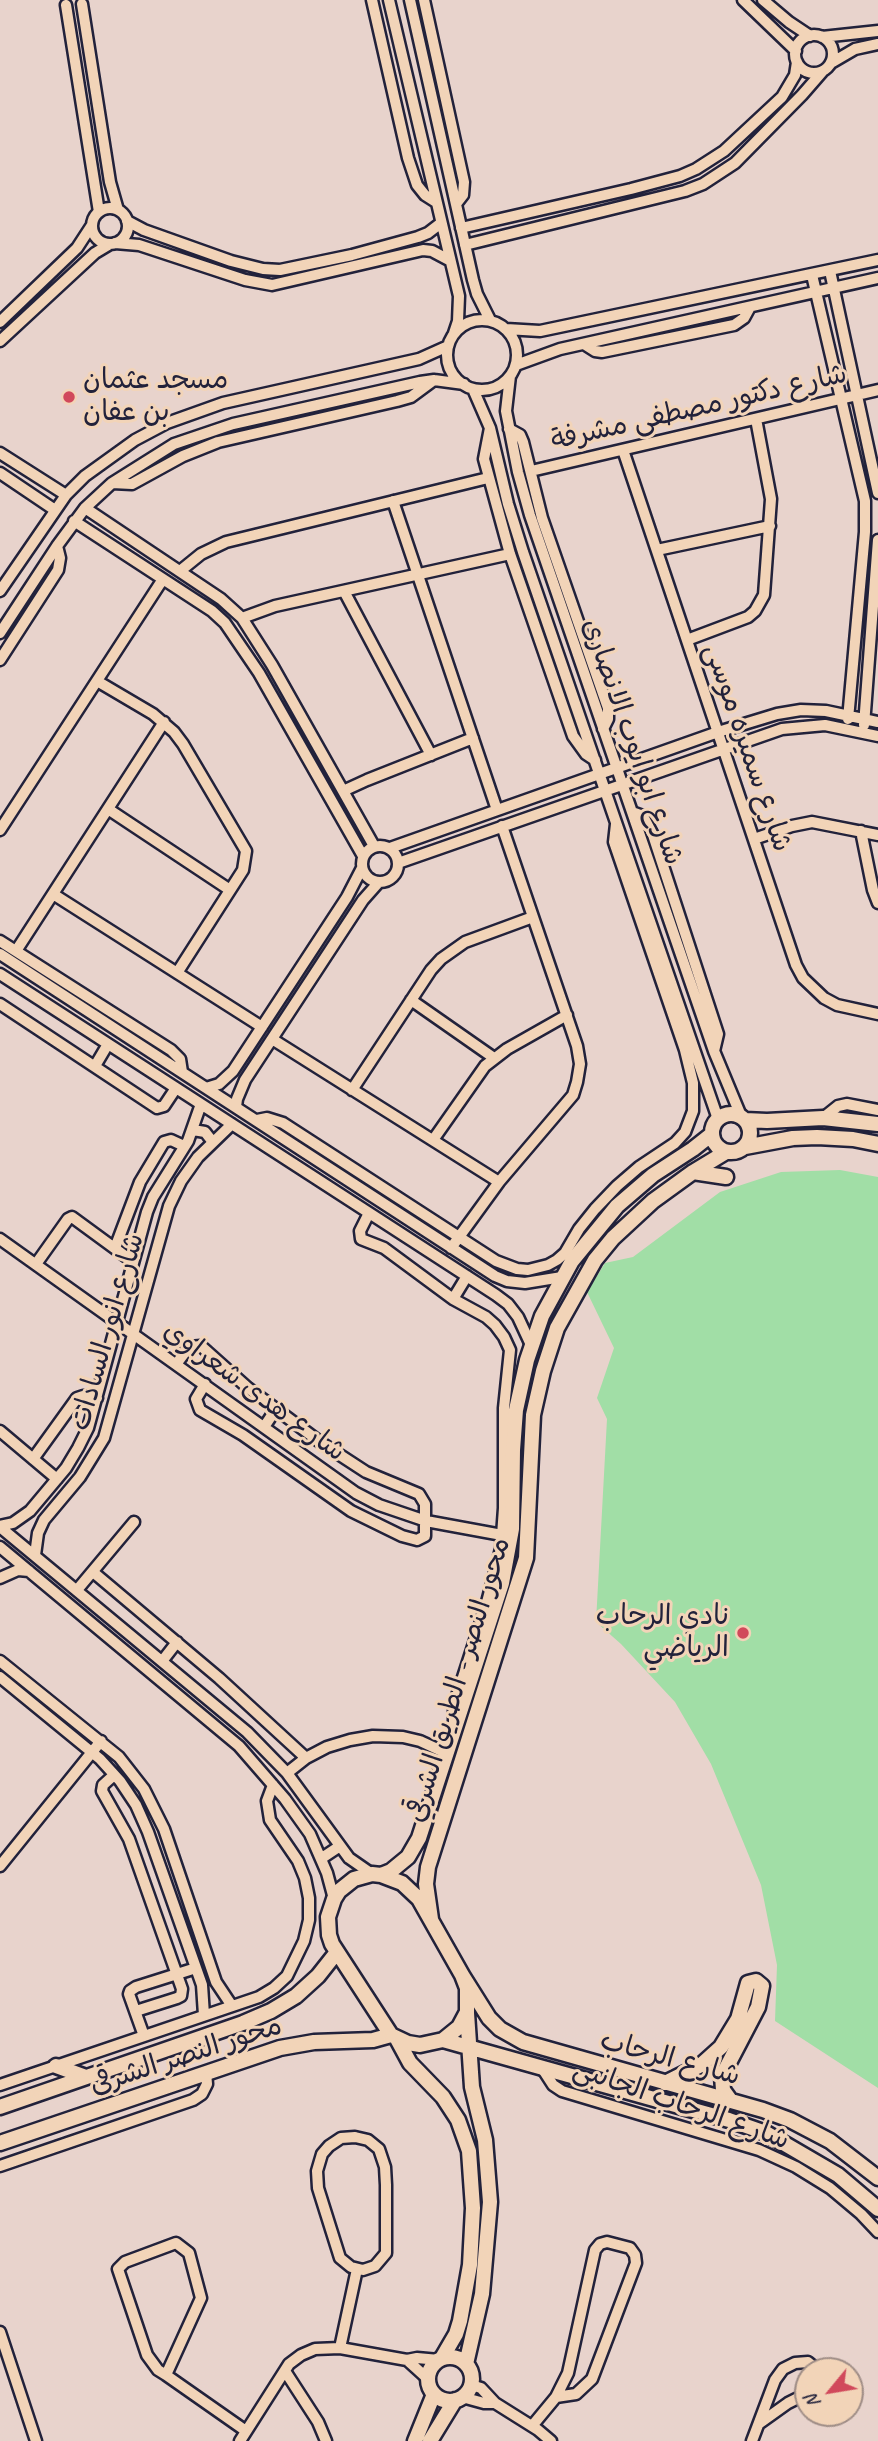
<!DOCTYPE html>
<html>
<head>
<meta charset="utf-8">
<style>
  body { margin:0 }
  #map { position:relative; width:878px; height:2441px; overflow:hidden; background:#e8d3cc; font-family:Caveat,sans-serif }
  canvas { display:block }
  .north { position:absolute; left:794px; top:2357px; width:70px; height:70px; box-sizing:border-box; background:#f2d4b8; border:2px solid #9f8d86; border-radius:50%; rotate:240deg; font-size:19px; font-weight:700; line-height:28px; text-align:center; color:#22223b }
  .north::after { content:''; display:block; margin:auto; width:24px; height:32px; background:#d1495b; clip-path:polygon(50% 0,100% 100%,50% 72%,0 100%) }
</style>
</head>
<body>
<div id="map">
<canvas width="878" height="2441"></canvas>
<div class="north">N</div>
</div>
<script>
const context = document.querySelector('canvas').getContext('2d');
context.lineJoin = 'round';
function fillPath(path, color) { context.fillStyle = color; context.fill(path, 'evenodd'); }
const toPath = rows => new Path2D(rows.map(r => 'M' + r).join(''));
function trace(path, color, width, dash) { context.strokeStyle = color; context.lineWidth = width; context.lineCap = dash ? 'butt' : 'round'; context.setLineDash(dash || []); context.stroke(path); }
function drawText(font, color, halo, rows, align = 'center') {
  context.font = font + ' Caveat,"Playpen Sans Arabic",sans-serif'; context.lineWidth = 6; context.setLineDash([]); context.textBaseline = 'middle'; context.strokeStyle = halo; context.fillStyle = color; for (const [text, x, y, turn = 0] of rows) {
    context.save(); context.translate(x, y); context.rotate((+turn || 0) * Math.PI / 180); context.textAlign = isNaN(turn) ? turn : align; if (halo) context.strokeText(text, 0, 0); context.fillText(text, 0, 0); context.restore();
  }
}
fillPath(toPath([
  [840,1170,878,1177,878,2088,775,2021,777,1965,761,1885,711,1764,675,1702,621,1644,596,1622,607,1419,597,1398,614,1348,587,1292,605,1263,633,1257,720,1192,781,1172]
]), '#a1dea6');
const street = toPath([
  [372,0,408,158,417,185,425,195,436,202],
  [389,0,459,296,458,321,454,333],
  [410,0,473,280,477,294,490,320],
  [424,0,464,182,463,195,456,204],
  [743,0,796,51],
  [763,0,789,22,810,36],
  [82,4,110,182,118,210],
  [66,5,99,212],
  '795 54a19 19 0 1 1 38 0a19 19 0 1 1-38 0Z',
  [822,37,878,31],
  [831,63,855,49,878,44],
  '92 226a18 18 0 1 1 36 0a18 18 0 1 1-36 0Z',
  [127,221,144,230,231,261,263,269,280,270,352,255,418,237,428,233,441,223],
  [461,228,631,189,680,176,696,169,724,151,782,97,795,75,797,62],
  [115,243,139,245,245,280,272,285,423,250,432,251,449,260],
  [465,245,685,191,703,184,735,163,802,95,822,72],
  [830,271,878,493],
  [812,275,865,501,865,532,848,719],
  '447 355a35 35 0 1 1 70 0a35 35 0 1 1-70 0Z',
  [0,322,77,248,92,225],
  [506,329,540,331,878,260],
  [0,341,95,253,110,244],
  [584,344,595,351,602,352,734,325,744,318,750,307],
  [516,365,560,349,878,278],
  [510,376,506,411,518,472,530,515,714,1051,741,1116],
  [473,389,490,428,508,504,523,552,718,1119],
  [490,428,484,459,510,554,573,736,586,754,595,760],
  [509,429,520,435,523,442,542,518,608,708,608,719,603,729],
  [623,450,796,965,803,978,824,998,837,1005,878,1014],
  [0,453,66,495],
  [531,471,878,390],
  [0,473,55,510],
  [112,483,132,484,183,456,218,442,397,401,411,397,434,380],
  [393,501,497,810],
  [85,508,221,599,242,618,272,665,374,846],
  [74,521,212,611,225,623,259,673,363,856],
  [657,550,770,526],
  [180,571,201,554,226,542,488,478],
  [0,591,66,495,85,476,135,440,167,423,223,403,419,359,448,346],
  [344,591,431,755],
  [242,618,275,606,510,554],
  [0,633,57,546,85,508,112,483,174,444,233,424,420,382,434,380,464,384],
  [687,640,748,617,755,611,764,595,771,499,756,419],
  [0,660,58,570,60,558,57,546],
  [97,681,153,714,174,732,183,744,246,851,243,870,177,973],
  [864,725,878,540],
  [343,791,367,780,473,738],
  [108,809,230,890],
  [632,812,643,816,653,835,718,1034,714,1051],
  [0,830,163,579],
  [861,831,873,890,878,903],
  [754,839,792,826,812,822,878,835],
  '362 864a18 18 0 1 1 36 0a18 18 0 1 1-36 0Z',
  [390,848,718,732,777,714,801,710,826,711,878,722],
  [398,863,782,729,825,725,878,736],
  [53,894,262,1027],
  [0,941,171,1050,180,1059,182,1072],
  [16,951,164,722],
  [0,954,495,1276,507,1281,525,1283,562,1277],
  [0,974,496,1295,508,1304,518,1317,531,1345],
  [411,1000,494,1058],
  [0,1004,157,1108,164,1106,176,1088],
  [272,1039,499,1182],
  [95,1066,108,1044],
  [206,1088,219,1084,233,1071,347,897,362,868],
  [352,1090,431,970,441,959,465,942,533,917],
  [236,1107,237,1099,245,1080,363,900,379,882],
  [823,1118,838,1106,847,1104,878,1110],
  [257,1120,267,1118,283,1123,496,1261,517,1269,528,1270,548,1265,557,1260,565,1253,579,1229,595,1209,617,1186,639,1167,675,1143,685,1132,693,1111,693,1083,685,1050,614,842,616,824],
  [193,1130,205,1132,212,1141],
  [433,1140,485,1066,507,1049,567,1015],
  [369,1213,360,1231,361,1239,384,1248,453,1299,486,1317,495,1325,504,1337,510,1350,504,1408,504,1508,501,1549,486,1606,454,1705,454,1722],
  [0,1239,356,1493,379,1505,426,1521,502,1535],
  [115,1248,140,1182,164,1142,171,1140,184,1146],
  [451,1248,499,1182,573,1095,577,1082,580,1064,577,1046,502,826],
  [36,1264,68,1219,72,1217,132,1261],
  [453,1299,467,1276],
  [177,1363,189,1347,201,1346,248,1388,320,1442,366,1472,419,1494,425,1504,425,1536,417,1540,402,1536,351,1511,243,1435,200,1410,196,1399,205,1384],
  [264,1427,276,1409],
  [0,1431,57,1479],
  [33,1459,77,1398,83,1396,97,1398],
  [0,1526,13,1523,30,1511,66,1468,78,1448,88,1428,147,1212,153,1197,188,1141,201,1104],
  [0,1527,247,1732,287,1773,349,1858,372,1874],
  [0,1547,239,1746,285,1799,310,1834,327,1873,334,1899],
  [35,1555,38,1533,44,1520,80,1477,104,1438,169,1206,181,1181,198,1157,232,1124],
  [93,1572,219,1678,306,1758],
  [0,1578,18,1570,29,1571],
  [77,1590,134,1522],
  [163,1660,177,1642],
  [0,1661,119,1757,144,1789,164,1829,216,1982,232,2006],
  [0,1677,100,1759,120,1781,136,1805,148,1832,202,1985,204,2015],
  [287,1773,306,1758,327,1747,350,1740,373,1736,403,1737,420,1741,446,1753],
  [114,1775,103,1785,102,1791,129,1839,182,1989,181,1996,177,1998,136,2011],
  [322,1858,340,1846],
  [0,1866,101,1741],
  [144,2036,129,1994,130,1991,136,1987,196,1968],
  [542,2068,553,2085,562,2091,759,2150,796,2167,830,2188,861,2214,878,2232],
  [0,2085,259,1997,274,1988,287,1976,304,1941,309,1920,309,1898,305,1878,298,1861,270,1820,267,1801,273,1785],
  [355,2137,368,2140,379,2149,385,2167,386,2185,386,2253,375,2266,363,2270,351,2267,340,2258,318,2188,317,2171,322,2154,329,2146,341,2138,355,2137],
  [0,2166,193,2100,202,2094,207,2084,206,2073],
  [0,2332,36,2441],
  [340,2348,357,2269],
  [407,2360,428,2379],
  [285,2371,318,2422,326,2441],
  [166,2375,158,2370,147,2355,118,2269,125,2262,176,2243,189,2253,201,2298,166,2375,246,2431],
  [471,2385,481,2388,495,2403,538,2430,551,2441],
  [462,2397,484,2403,495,2403],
  [760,2423,788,2403,808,2393],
  [532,2426,556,2397,576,2394,592,2379,636,2263,635,2255,630,2248,607,2242,600,2244,595,2250,568,2373,556,2397],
  [240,2441,289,2364,301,2355,315,2349,340,2348,407,2360,417,2358,439,2360],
  [752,2441,775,2380,783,2369,795,2363,808,2362,819,2371]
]);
const secondary = toPath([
  '712 1133a19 19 0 1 1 38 0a19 19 0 1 1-38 0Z',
  [745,1120,767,1121,823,1118,878,1124],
  [745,1147,793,1138,817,1137,853,1139,878,1144],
  [693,1172,726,1177],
  [372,1874,381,1875,402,1883,419,1899,462,1975,467,1988,467,2012,459,2027,443,2040,420,2045,408,2043,391,2035,332,1944,329,1935,328,1917,334,1899,339,1891,354,1879,372,1874],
  [381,1875,391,1871,408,1857,419,1838,502,1583,512,1529,513,1450,516,1410,527,1360,542,1316,572,1261,617,1206,653,1175,693,1149,712,1134],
  [431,1919,426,1884,428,1867,526,1558,533,1415,543,1371,557,1328,595,1260,613,1238,653,1201,693,1172,726,1152],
  [462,1975,489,2018,500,2029,523,2042,763,2110,790,2120,830,2141,878,2178],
  [397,2039,410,2063,443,2097,458,2120,469,2151,473,2208,470,2265,460,2321,456,2334,442,2358],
  [443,2040,729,2120,766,2133,838,2175,878,2209],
  [56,2066,86,2077],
  [665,2083,701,2065,721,2047,738,2019,748,1983,756,1981,762,1986,758,2007,722,2076,723,2090,731,2101],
  [0,2107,243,2023,271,2011,296,1996,318,1976,337,1952],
  [0,2143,280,2048,314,2042,373,2040,391,2035],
  '428 2379a22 22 0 1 1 44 0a22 22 0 1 1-44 0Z',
  [466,2364,482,2294,490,2202,485,2140,472,2087,467,2013],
  [415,2441,434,2394],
  [430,2441,455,2400]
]);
trace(street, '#22223b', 15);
trace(secondary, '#22223b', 19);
trace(street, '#f2d4b8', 10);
trace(secondary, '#f2d4b8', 14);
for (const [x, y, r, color] of [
  [69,397,7,"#d1495b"],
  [743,1633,7,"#d1495b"]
]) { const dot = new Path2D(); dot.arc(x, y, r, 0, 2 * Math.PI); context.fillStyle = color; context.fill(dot); trace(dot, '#f2d4b8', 2.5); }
drawText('28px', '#22223b', '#f2d4b8', [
  ["مسجد عثمان",83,381],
  ["بن عفان",83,413],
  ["نادي الرحاب",729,1617,"right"],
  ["الرياضي",729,1649,"right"]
], 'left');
drawText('28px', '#22223b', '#f2d4b8', [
  ["شارع دكتور مصطفى مشرفة",699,408,-13],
  ["شارع ابو ايوب الانصارى",632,742,71],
  ["شارع سميره موسى",747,748,71],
  ["شارع انور السادات",108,1332,-74],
  ["شارع هدى شعراوي",254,1392,36],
  ["محور النصر - الطريق الشرقي",459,1680,-73],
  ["محور النصر الشرقى",186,2056,-18],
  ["شارع الرحاب",670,2059,15],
  ["شارع الرحاب الجانبى",681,2105,19]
]);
</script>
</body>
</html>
